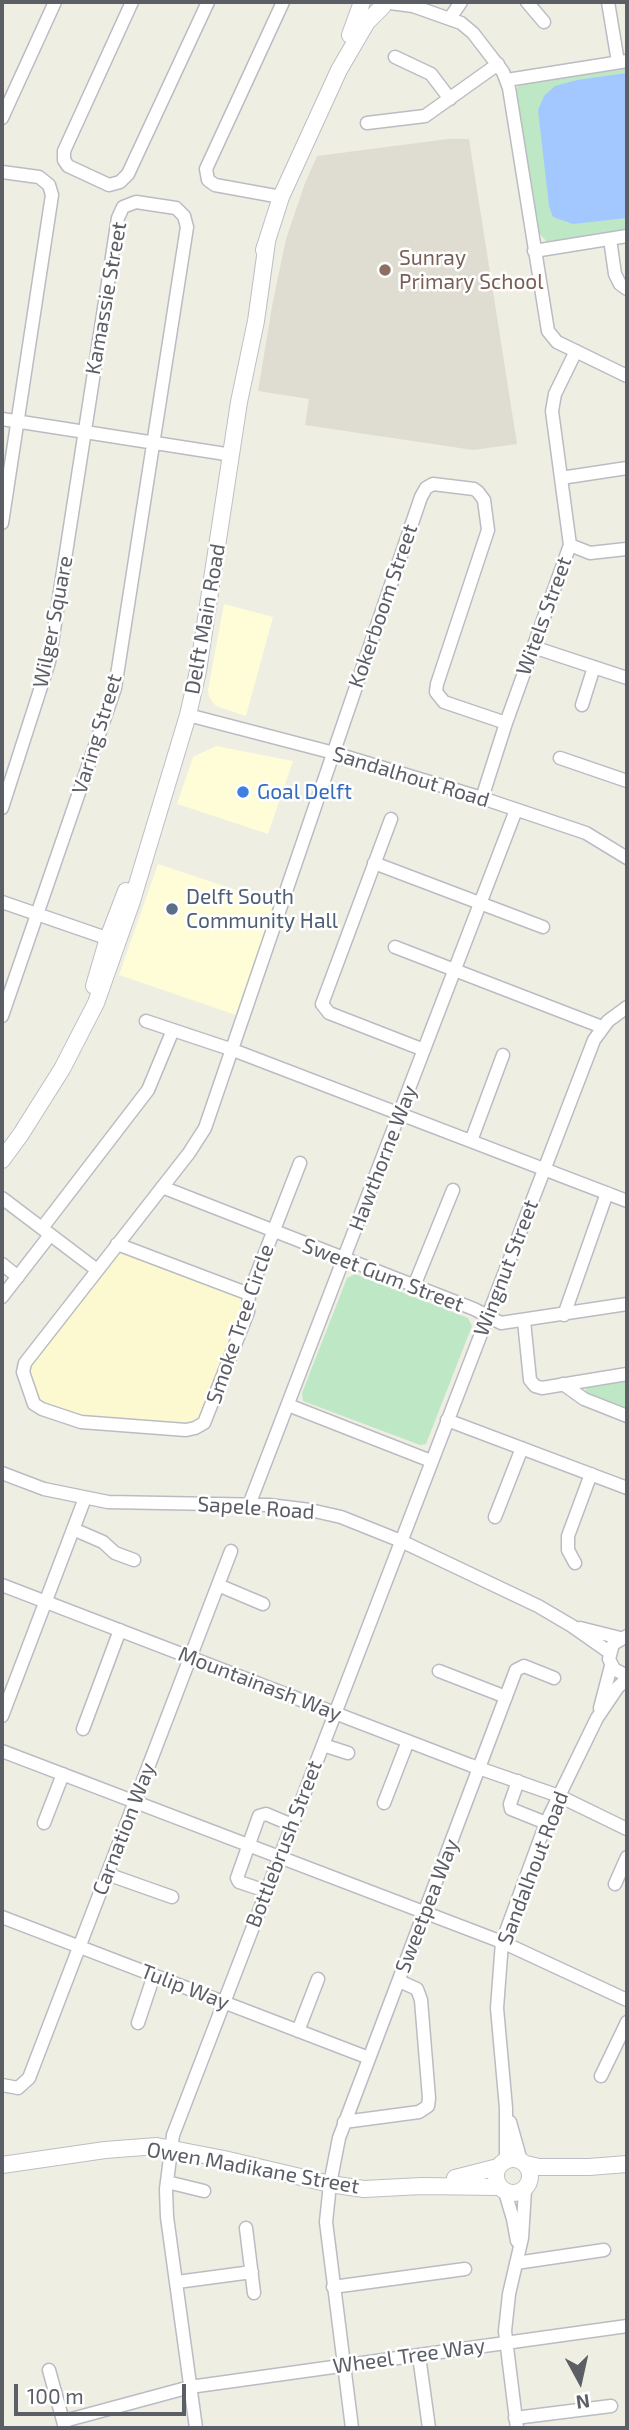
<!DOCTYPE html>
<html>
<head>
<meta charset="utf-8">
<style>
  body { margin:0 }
  #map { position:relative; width:629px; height:2430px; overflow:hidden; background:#efeee3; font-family:"Exo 2",sans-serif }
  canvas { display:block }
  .frame { position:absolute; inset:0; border:4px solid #5b5e65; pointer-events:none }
  .north { position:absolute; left:545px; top:2346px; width:70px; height:70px; -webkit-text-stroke:5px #fff; paint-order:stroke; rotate:172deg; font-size:19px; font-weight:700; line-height:28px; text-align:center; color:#5b5e65 }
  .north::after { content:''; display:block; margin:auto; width:24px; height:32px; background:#5b5e65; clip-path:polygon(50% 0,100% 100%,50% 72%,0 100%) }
  .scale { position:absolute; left:14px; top:2384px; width:172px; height:32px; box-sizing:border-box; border:4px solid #5b5e65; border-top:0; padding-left:9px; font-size:21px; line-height:24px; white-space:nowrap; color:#5b5e65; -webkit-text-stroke:5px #fff; paint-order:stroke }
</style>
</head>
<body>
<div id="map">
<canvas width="629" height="2430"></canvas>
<div class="frame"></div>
<div class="north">N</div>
<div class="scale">100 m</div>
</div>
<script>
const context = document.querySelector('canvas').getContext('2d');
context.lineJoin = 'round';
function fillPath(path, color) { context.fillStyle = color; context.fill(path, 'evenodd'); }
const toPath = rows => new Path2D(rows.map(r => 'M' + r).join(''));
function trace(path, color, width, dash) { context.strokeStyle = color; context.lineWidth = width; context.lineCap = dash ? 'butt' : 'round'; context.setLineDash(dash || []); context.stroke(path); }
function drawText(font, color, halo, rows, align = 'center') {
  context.font = font + ' "Exo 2",sans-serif'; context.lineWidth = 5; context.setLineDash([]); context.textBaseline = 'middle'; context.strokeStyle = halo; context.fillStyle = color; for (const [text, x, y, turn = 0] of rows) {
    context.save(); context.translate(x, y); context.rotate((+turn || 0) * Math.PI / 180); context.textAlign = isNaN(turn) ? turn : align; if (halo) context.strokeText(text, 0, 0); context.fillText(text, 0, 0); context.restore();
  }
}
fillPath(toPath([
  [224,604,273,617,246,716,216,706,209,697,208,690],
  [216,746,293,761,268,834,177,804,193,757],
  [158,864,275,903,236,1015,119,975]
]), '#fffcd8');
fillPath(toPath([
  [448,139,469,139,517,444,473,450,305,425,309,399,258,391,273,301,286,239,305,183,317,156]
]), '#dfddd2');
fillPath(toPath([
  [627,63,627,232,550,243,546,241,538,232,515,96,517,88,522,81],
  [355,1274,468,1318,472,1326,426,1444,420,1445,303,1401,302,1393,347,1278],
  [627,1377,627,1412,585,1393,587,1385]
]), '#bee8c5');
fillPath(toPath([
  [119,1252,240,1296,244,1301,245,1305,204,1415,194,1424,82,1418,41,1405,28,1373,29,1365]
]), '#fcf9d1');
fillPath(toPath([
  [627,73,627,218,573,224,553,217,549,206,538,110,544,96,555,86,577,80]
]), '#a3c8ff');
const street = toPath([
  [132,2,64,151,64,160,68,166,109,185,120,182,128,174,208,2],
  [527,2,544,22],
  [608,2,618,62],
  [390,3,413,6,461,23,473,33,503,72,509,88,548,331,557,342,627,376],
  [450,18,461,2],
  [395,57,431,74,450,99],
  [507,80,627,61],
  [2,118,55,2],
  [367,123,425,116,498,64],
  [2,172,39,177,49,185,52,195,2,523],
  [281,197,215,185,208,180,206,169,283,2],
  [610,239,615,274,620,284,627,289],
  [534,251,627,236],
  [2,419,232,455],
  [561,478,627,468],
  [570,545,590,553,626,549],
  [533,647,627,678],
  [582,705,594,667],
  [188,715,334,753,482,798,586,833,627,858],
  [560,758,627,781],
  [482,798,506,723,570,545,552,411,555,394,576,351],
  [2,808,49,662,118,218,123,207,136,202,176,208,184,216,187,227,115,688,2,1016],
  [391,819,322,1004,329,1013,424,1050],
  [374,863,543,927],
  [2,902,115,941],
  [395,947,602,1027],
  [146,1021,233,1050,627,1201],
  [471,1141,503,1055],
  [300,1163,249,1294,248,1312,204,1423,195,1428,186,1430,81,1422,42,1409,34,1404,23,1372,25,1363,189,1153,205,1128,421,497,426,488,433,484,474,489,478,492,484,500,488,530,437,684,436,692,444,702,506,723],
  [162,1187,474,1309,501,1323,627,1304],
  [2,1198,97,1270],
  [42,1228,148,1090,173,1030],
  [117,1244,249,1294],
  [2,1264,18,1277],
  [414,1286,453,1190],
  [2,1297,50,1235],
  [564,1315,607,1193],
  [524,1321,530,1380,535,1386,542,1388,627,1374],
  [563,1384,584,1399,627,1416],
  [288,1405,431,1461],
  [447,1420,627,1488],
  [2,1473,44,1489,108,1502,269,1505,310,1510,341,1517,401,1541,538,1606,572,1626,609,1652],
  [249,1505,516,810],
  [495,1517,522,1448],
  [73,1529,103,1542,115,1553,134,1560],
  [575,1563,568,1550,568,1536,591,1474],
  [2,1585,470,1765,559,1796,627,1829],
  [218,1585,263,1604],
  [580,1628,620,1638],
  [627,1636,613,1644,609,1659,614,1669,627,1676],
  [439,1671,506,1697],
  [600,1708,611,1666],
  [2,1716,85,1498],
  [83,1729,120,1630],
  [323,1745,348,1753],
  [2,1751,502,1942,627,2000],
  [518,1781,510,1804,511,1809,546,1823],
  [384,1803,408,1741],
  [44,1823,63,1774],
  [107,1874,172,1897],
  [615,1884,627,1857],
  [266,1891,239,1882,237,1878,259,1816,266,1814,292,1825],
  [2,1917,369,2058],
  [138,2023,154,1975],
  [298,2031,318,1979],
  [601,2076,627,2022],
  [2,2085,18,2088,29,2078,231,1551],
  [344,2122,419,2112,428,2106,429,2098,421,2000,417,1989,399,1981],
  [510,2122,521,2161],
  [506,2161,506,2108,497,2008,502,1942,546,1823,559,1796,597,1718,618,1687,627,1679],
  [167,2182,204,2191],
  [505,2192,513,2219,517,2241],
  [246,2228,254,2293],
  [516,2263,604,2250],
  [177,2282,252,2272],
  [333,2287,465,2269],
  [419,2356,429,2428],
  [49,2370,65,2428],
  [515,2418,611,2406],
  [64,2421,190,2387,627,2326],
  [196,2428,167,2217,166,2189,173,2135,594,1040,608,1021,627,1007],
  [352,2428,326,2222,330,2184,339,2138,516,1670,524,1666,554,1678],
  [517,2428,505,2331,509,2294,522,2238,525,2190]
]);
const secondary = toPath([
  [350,35,362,2],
  [264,250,281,197,339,70,367,22,383,6],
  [94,986,108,938,126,891],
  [2,1160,21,1134,62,1069,96,1003,132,901,188,715,198,671,239,402,256,321,267,242],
  '496 2176a17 17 0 1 1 34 0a17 17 0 1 1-34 0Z',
  [526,2164,539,2167,589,2167,627,2164],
  [2,2165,105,2150,157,2146,224,2159,330,2184,364,2189,422,2186,499,2187],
  [455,2178,498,2167]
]);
trace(street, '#bbbcc3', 15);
trace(secondary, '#bcbec5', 18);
trace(street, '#fff', 12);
trace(secondary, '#fff', 16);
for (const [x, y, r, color] of [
  [385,270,7,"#8d6e63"],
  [243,792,7,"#3f7fe0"],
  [172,909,7,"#5c6f8a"]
]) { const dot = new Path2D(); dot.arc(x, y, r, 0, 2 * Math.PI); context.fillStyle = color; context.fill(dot); trace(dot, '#fff', 2.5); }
drawText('21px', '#785e54', '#fff', [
  ["Sunray",399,258],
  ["Primary School",399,282]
], 'left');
drawText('21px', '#5b5e65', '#fff', [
  ["Kamassie Street",106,298,-80],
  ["Kokerboom Street",383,606,-71],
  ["Witels Street",544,616,-70],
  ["Delft Main Road",205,619,-80],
  ["Wilger Square",53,622,-79],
  ["Varing Street",97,734,-73],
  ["Sandalhout Road",411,777,17],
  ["Hawthorne Way",383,1158,-69],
  ["Wingnut Street",506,1268,-69],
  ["Sweet Gum Street",383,1275,21],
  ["Smoke Tree Circle",240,1324,-71],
  ["Sapele Road",256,1508,4],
  ["Mountainash Way",260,1684,21],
  ["Carnation Way",124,1829,-69],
  ["Bottlebrush Street",284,1844,-69],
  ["Sandalhout Road",533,1868,-69],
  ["Sweetpea Way",427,1906,-69],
  ["Tulip Way",185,1987,21],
  ["Owen Madikane Street",253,2168,10],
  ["Wheel Tree Way",409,2356,-8]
]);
drawText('21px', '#366cbe', '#fff', [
  ["Goal Delft",257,792]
], 'left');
drawText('21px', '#4e5e75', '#fff', [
  ["Delft South",186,897],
  ["Community Hall",186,921]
], 'left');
</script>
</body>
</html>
